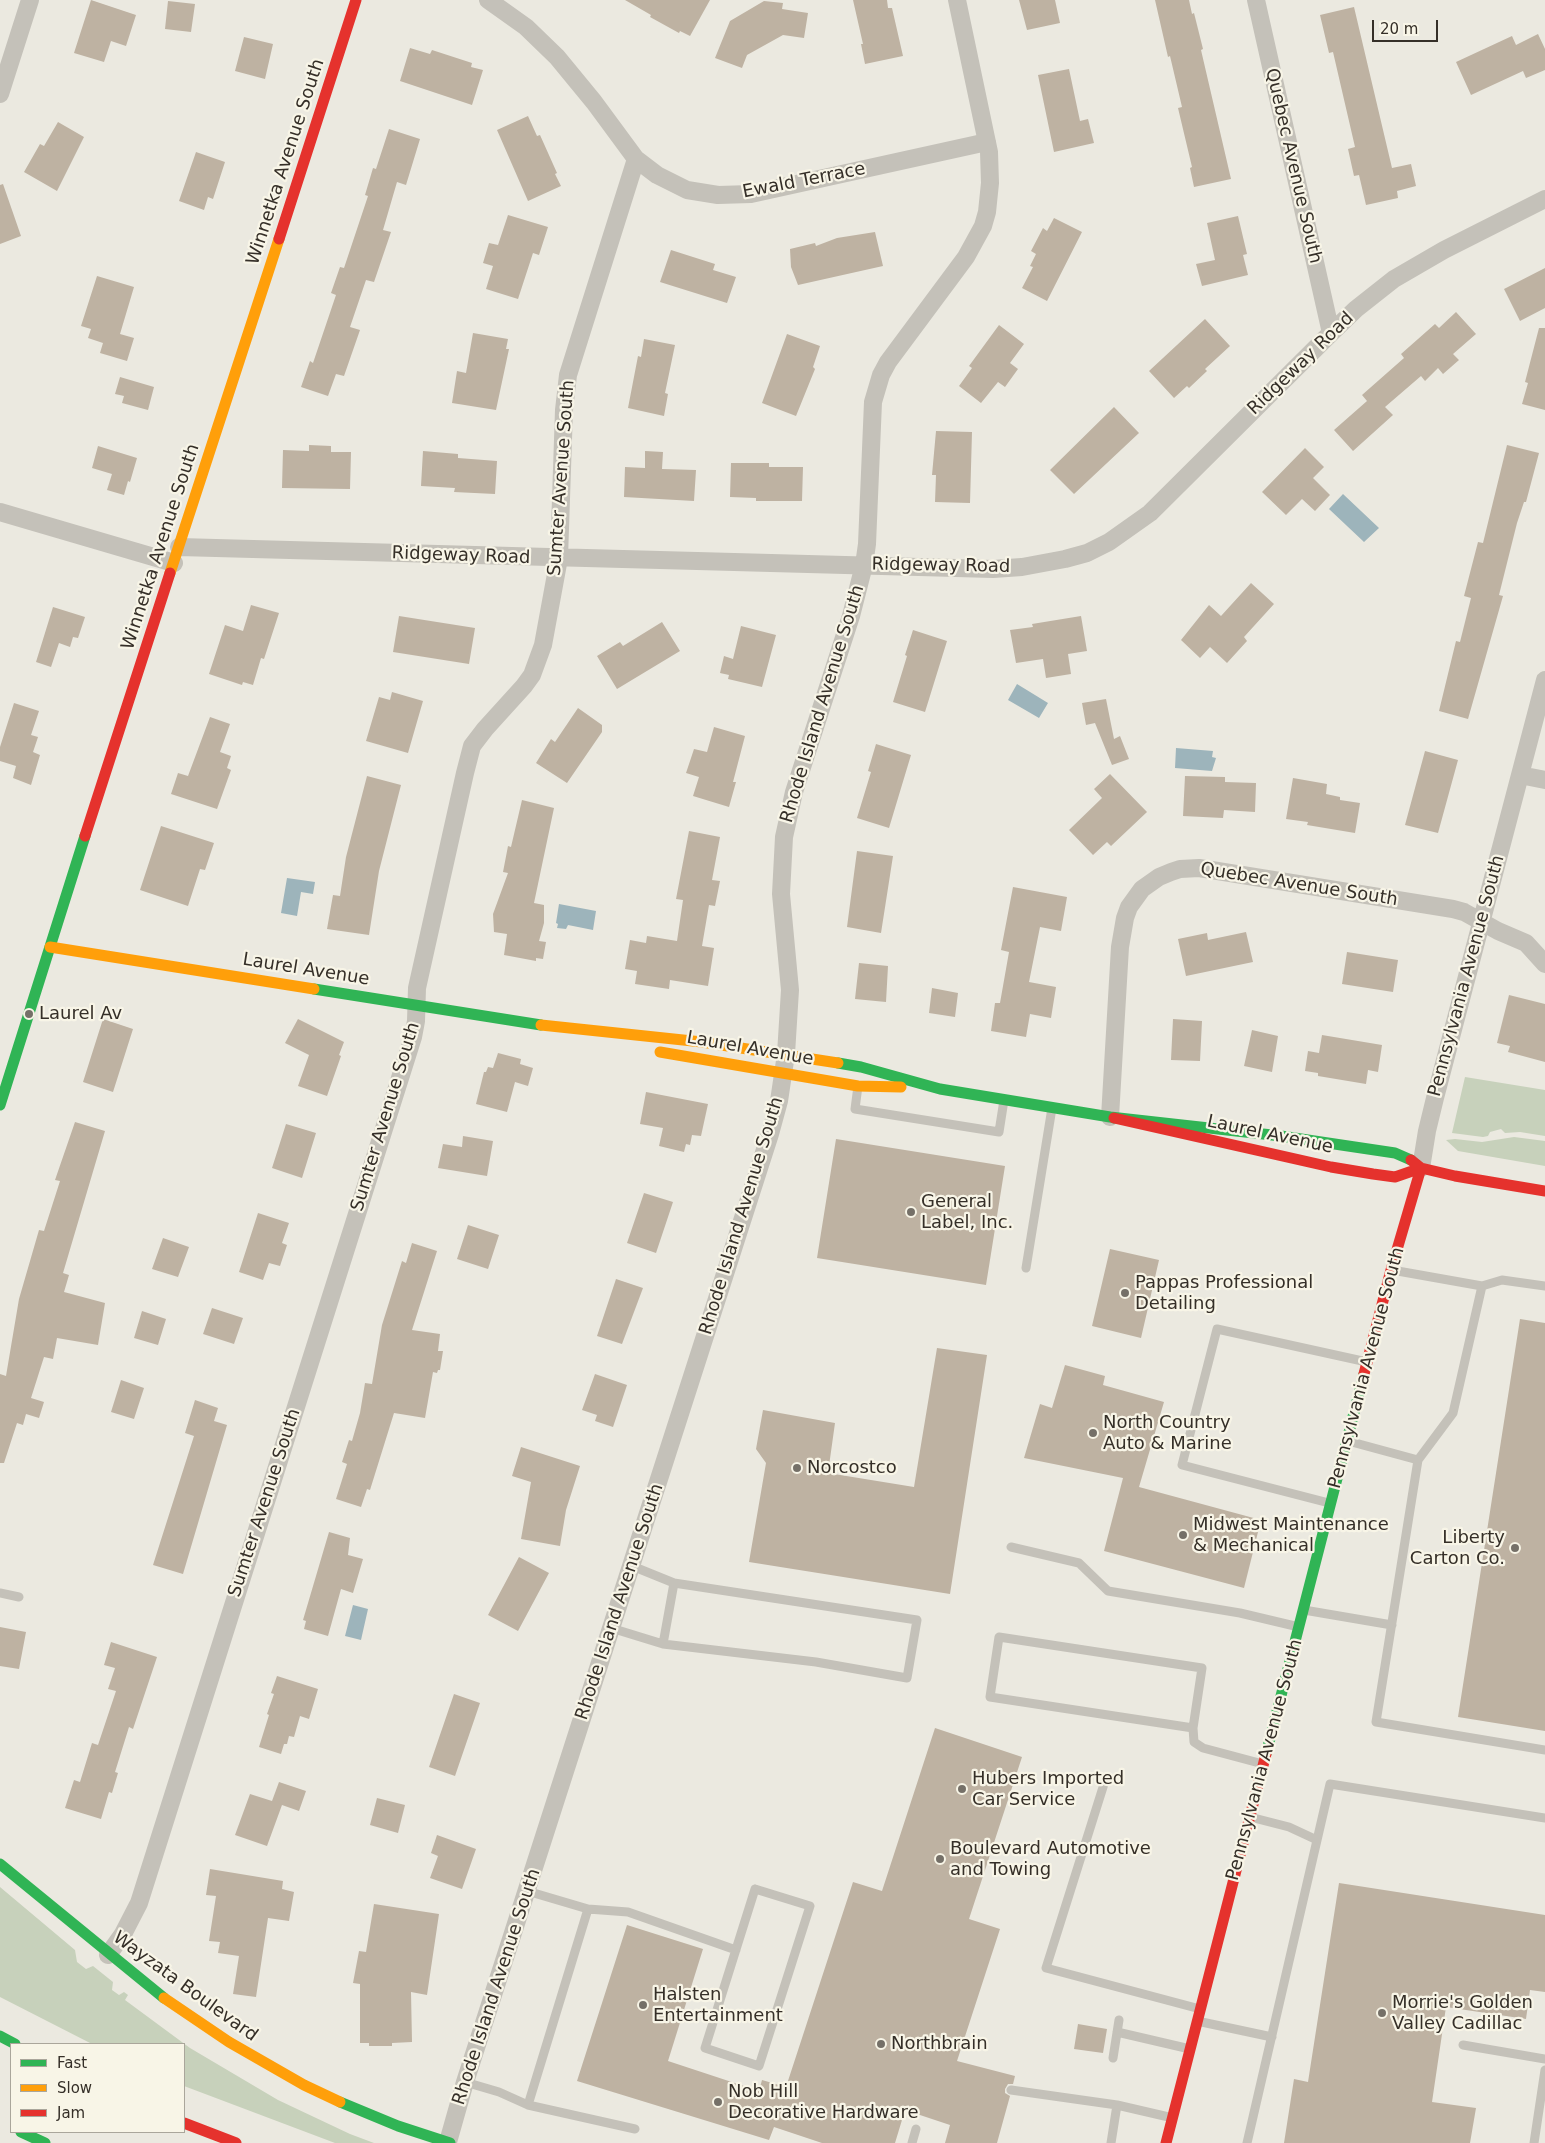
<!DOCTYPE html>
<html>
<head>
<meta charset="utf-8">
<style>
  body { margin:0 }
  #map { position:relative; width:1545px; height:2143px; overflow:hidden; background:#ebe9e0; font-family:"DejaVu Sans",sans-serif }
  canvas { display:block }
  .legend { position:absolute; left:10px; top:2043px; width:175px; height:90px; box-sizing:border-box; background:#f8f5e7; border:1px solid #aaa69b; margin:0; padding:6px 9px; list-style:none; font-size:15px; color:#352f28 }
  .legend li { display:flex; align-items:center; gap:10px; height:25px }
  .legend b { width:25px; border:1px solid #aaa69b }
  .scale { position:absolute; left:1372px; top:20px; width:66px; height:22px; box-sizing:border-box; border:2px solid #352f28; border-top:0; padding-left:6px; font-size:15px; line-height:18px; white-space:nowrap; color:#352f28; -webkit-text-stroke:4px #f8f5e7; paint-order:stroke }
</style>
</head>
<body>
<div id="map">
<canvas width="1545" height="2143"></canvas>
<ul class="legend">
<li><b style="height:6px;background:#30b455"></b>Fast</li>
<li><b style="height:6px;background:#ff9f0a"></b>Slow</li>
<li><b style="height:6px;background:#e5322d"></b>Jam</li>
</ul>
<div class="scale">20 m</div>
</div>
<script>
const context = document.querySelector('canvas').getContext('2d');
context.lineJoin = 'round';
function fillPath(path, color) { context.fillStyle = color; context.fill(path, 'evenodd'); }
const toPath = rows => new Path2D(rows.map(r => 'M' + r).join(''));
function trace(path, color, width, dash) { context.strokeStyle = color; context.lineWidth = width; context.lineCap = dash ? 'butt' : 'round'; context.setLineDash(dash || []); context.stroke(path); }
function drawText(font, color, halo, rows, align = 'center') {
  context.font = font + ' "DejaVu Sans",sans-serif'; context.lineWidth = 4.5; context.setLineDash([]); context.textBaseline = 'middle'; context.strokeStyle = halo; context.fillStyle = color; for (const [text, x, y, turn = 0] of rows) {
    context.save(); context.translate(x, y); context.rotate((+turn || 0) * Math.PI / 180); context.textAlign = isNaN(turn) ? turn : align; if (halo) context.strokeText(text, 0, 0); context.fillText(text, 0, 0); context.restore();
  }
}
fillPath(toPath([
  [1465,1077,1545,1090,1545,1136,1520,1132,1505,1133,1501,1129,1490,1132,1488,1136,1483,1137,1452,1133],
  [1514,1137,1545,1141,1545,1166,1458,1151,1446,1140,1455,1139,1482,1142],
  [0,1887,75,1950,77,1962,86,1969,93,1966,113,1982,112,1990,119,1995,124,1992,128,1995,125,2000,190,2048,278,2100,350,2134,374,2143,335,2143,184,2086,184,2044,92,2044,0,1997]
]), '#c7d1bb');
fillPath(toPath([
  [1343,494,1379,528,1364,542,1329,509],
  [1017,684,1048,703,1039,718,1008,700],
  [1176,748,1213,751,1212,757,1216,758,1212,771,1175,768],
  [287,878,315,882,313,894,301,892,297,916,281,913],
  [559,904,596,911,593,930,568,925,566,929,557,928,558,924,556,923],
  [353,1605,368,1609,361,1640,345,1636]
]), '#9db4bb');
fillPath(toPath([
  [91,0,136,15,126,46,111,41,104,62,74,53],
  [625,0,710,0,690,36,680,31,679,33,650,17,651,15],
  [853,0,887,0,888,8,892,8,903,56,865,64,861,44,863,44],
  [1019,0,1055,0,1060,23,1027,30],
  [1155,0,1189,0,1192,14,1194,13,1203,49,1201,50,1231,179,1194,187,1190,168,1192,167,1178,108,1182,107,1170,56,1168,57],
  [168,1,195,4,191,32,165,29],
  [764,1,783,3,782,9,808,13,804,38,783,35,747,55,742,68,715,58,730,21],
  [1354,7,1392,168,1411,164,1416,186,1397,191,1398,198,1366,205,1359,175,1354,176,1348,149,1355,147,1333,52,1329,53,1320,15],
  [1538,34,1545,49,1545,70,1526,78,1523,71,1471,95,1456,62,1512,36,1516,45],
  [244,37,273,44,265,79,235,71],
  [410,48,430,54,432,50,472,63,471,67,483,70,472,105,400,81],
  [1069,69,1080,121,1088,119,1094,143,1054,152,1038,75],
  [528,116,537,136,540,135,557,173,555,174,561,186,528,201,497,130],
  [58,122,84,137,57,191,24,172,40,144,44,146],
  [389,129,420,139,406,185,397,182,383,230,391,232,374,282,366,280,350,327,360,330,344,376,336,374,328,396,301,387,310,361,313,363,336,295,331,293,340,267,344,268,368,196,365,195,373,168,376,169],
  [196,152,225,162,213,199,208,197,204,210,179,201],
  [3,184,21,236,0,244,0,185],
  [508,215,548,227,539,255,533,253,518,299,486,289,493,266,483,263,489,243,498,245],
  [1238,216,1247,254,1243,255,1248,275,1202,286,1196,264,1215,260,1207,223],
  [1054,218,1082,232,1047,301,1022,288,1033,267,1030,266,1036,254,1031,251,1043,228,1047,231],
  [875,232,883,266,798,285,791,267,790,249,815,243,816,246,837,238],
  [671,250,715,264,713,270,736,277,727,303,660,282],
  [1545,268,1545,308,1520,321,1504,289],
  [97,276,134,287,120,334,134,338,127,361,100,353,103,343,88,338,91,329,81,326],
  [1456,312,1476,334,1453,354,1459,360,1443,374,1438,368,1425,381,1421,376,1385,407,1393,415,1353,451,1334,430,1367,401,1362,395,1404,358,1401,354,1435,324,1439,328],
  [1205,319,1230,346,1205,369,1207,371,1189,388,1187,386,1174,398,1149,371],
  [999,325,1024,344,1010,363,1018,369,1005,387,998,382,981,403,959,386,972,368,969,366],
  [1539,328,1545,328,1545,410,1522,404,1528,383,1525,382],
  [473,333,508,339,506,349,509,349,496,410,452,403,457,371,466,373],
  [787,334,820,346,813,367,815,369,796,416,762,403],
  [644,339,675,345,665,393,668,394,664,416,628,408,638,356,641,357],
  [120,377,154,387,148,410,122,403,124,396,115,394],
  [1114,407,1139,433,1074,494,1050,470],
  [936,431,972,432,970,503,935,502,936,475,932,475],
  [309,445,331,446,331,452,351,452,350,489,282,488,283,450,309,451],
  [1507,445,1539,453,1526,502,1524,502,1517,523,1499,595,1503,596,1468,719,1439,711,1456,641,1460,642,1471,598,1464,596,1478,542,1483,543],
  [98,446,137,458,130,482,128,481,124,495,107,490,112,474,92,468],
  [1305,448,1324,467,1313,478,1330,495,1315,511,1302,499,1286,515,1262,492],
  [423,451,458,454,458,458,497,461,495,494,454,492,455,488,421,486],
  [645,451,663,452,662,469,696,470,694,501,624,497,625,467,645,468],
  [731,463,769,463,769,467,803,467,802,501,756,501,756,498,730,497],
  [1251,583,1274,604,1244,637,1247,641,1227,663,1210,647,1200,658,1181,640,1209,605,1221,616],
  [251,605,279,613,264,659,261,658,253,685,243,682,242,685,209,674,225,625,243,631],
  [53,607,85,617,78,638,73,637,70,647,59,643,51,667,36,662],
  [399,616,475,628,469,664,393,652],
  [1081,616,1087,651,1068,654,1071,674,1046,678,1043,659,1016,663,1010,630,1033,627,1032,624],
  [662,622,680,651,617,689,597,656,620,642,623,646],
  [741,626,776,635,762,687,728,679,729,675,720,673,724,656,733,659],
  [913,630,947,641,925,712,893,702,907,656,905,655],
  [392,692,423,701,408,753,366,741,379,697,390,700],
  [1106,699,1114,739,1120,736,1129,759,1112,765,1095,723,1086,725,1082,703],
  [14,703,39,711,31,735,38,737,33,752,40,755,31,785,13,778,16,766,0,761,0,747],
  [578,708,602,725,602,732,567,783,536,763,551,739,555,742],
  [210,717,230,724,220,752,231,756,227,768,231,770,217,809,171,794,178,773,188,776],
  [714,727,745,736,733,782,736,782,729,807,693,796,699,777,686,773,694,749,707,752],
  [876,744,911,755,889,828,857,818,871,772,868,771],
  [1425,751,1458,760,1438,833,1405,825],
  [1110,774,1147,812,1111,846,1107,842,1093,855,1069,830,1102,798,1094,789],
  [367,776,401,785,379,871,369,935,327,929,333,895,340,896,346,857],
  [1185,776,1225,777,1225,782,1256,783,1255,812,1224,810,1223,818,1183,816],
  [1293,778,1327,784,1326,794,1340,797,1340,800,1360,803,1355,833,1307,825,1308,822,1286,819],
  [522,800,554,808,534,903,544,905,544,923,539,941,546,942,543,959,536,958,536,961,504,955,507,934,494,932,493,914,508,873,503,872,508,846,511,847],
  [161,826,214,843,205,870,200,869,188,906,140,890],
  [689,831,720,837,712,880,720,881,715,906,709,905,702,946,714,948,708,986,670,980,669,989,635,984,637,971,625,969,630,940,646,943,647,936,677,941,683,900,676,899],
  [857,851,893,856,881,933,847,927],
  [1013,887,1067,897,1061,931,1040,927,1029,982,1056,987,1051,1018,1030,1014,1026,1037,991,1031,995,1003,1000,1003,1009,952,1001,950],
  [1246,932,1253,962,1186,976,1178,939,1207,933,1208,940],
  [1347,952,1398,960,1393,992,1342,984],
  [859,963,888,966,886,1002,855,999],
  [932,988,958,993,955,1017,929,1013],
  [1509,995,1545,1004,1545,1062,1508,1052,1510,1046,1497,1043],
  [103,1019,133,1029,113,1092,83,1082],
  [298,1019,344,1042,339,1055,341,1056,327,1096,298,1086,309,1055,285,1043],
  [1173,1019,1202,1021,1200,1061,1171,1060],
  [1252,1030,1278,1036,1272,1072,1244,1066],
  [1322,1035,1382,1045,1378,1072,1368,1070,1366,1084,1318,1076,1318,1073,1305,1071,1308,1051,1319,1053],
  [498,1053,521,1059,520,1064,533,1068,528,1086,515,1082,507,1112,476,1104,484,1072,486,1072,488,1067,493,1068],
  [646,1092,708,1104,701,1136,692,1135,690,1145,686,1144,684,1152,659,1146,663,1128,640,1124],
  [75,1122,105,1131,63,1273,69,1275,64,1292,105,1303,98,1345,57,1338,53,1359,44,1357,31,1398,44,1402,39,1418,26,1414,23,1425,17,1423,4,1463,0,1463,0,1374,6,1376,19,1299,39,1230,44,1231,60,1181,55,1180],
  [286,1124,316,1133,302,1178,272,1168],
  [463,1136,493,1141,487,1176,438,1168,443,1144,462,1147],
  [836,1139,1005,1166,986,1285,817,1258],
  [644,1193,673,1202,656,1253,627,1243],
  [258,1213,289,1223,282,1243,287,1245,280,1266,269,1263,263,1280,239,1272],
  [468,1225,499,1235,488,1269,457,1259],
  [163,1238,189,1247,178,1277,152,1269],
  [412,1243,437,1251,412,1330,440,1334,438,1351,443,1351,440,1370,438,1370,437,1373,433,1372,425,1418,394,1413,370,1490,367,1489,361,1507,336,1499,347,1464,342,1462,349,1440,352,1441,360,1413,365,1383,372,1384,382,1325,402,1261,406,1263],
  [1110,1249,1159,1260,1141,1338,1092,1326],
  [616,1279,643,1288,622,1344,597,1336],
  [212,1308,243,1318,234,1344,203,1334],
  [142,1311,166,1319,158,1345,134,1338],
  [1520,1319,1545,1323,1545,1731,1458,1717],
  [937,1348,987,1355,950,1594,749,1562,766,1463,756,1449,763,1410,835,1423,828,1473,914,1487],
  [1065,1365,1105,1376,1103,1385,1164,1402,1139,1487,1261,1520,1244,1588,1104,1551,1123,1478,1024,1458,1040,1404,1052,1408],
  [595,1374,627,1385,613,1427,595,1421,597,1415,582,1410],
  [121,1380,144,1388,134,1419,111,1412],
  [195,1400,218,1408,214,1421,227,1425,183,1574,153,1565,194,1436,185,1433],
  [521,1447,580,1466,566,1510,560,1546,521,1539,531,1482,512,1476],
  [329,1532,350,1538,348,1555,363,1559,353,1593,341,1589,328,1636,304,1629,306,1621,303,1620],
  [519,1557,549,1573,518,1631,488,1615],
  [0,1627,26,1632,19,1669,0,1666],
  [111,1642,157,1657,133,1729,129,1727,115,1772,118,1773,112,1793,109,1792,101,1819,65,1808,74,1780,80,1782,92,1743,98,1745,116,1691,108,1689,115,1668,104,1665],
  [277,1676,318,1689,309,1719,300,1716,294,1737,289,1736,287,1744,284,1744,281,1754,259,1747,269,1715,267,1714,274,1694,271,1693],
  [454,1694,480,1703,455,1776,429,1767],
  [935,1728,1022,1757,969,1919,1000,1929,957,2061,1015,2076,1013,2084,1008,2084,1005,2089,1005,2093,1010,2096,997,2143,945,2143,950,2125,905,2110,895,2143,822,2143,774,2127,769,2140,577,2081,627,1925,703,1949,668,2061,759,2091,762,2080,786,2087,853,1882,882,1891],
  [279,1782,306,1791,299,1811,282,1805,267,1846,235,1835,250,1794,272,1801],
  [377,1798,405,1805,398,1833,370,1825],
  [437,1835,476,1849,462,1889,430,1878,438,1856,431,1853],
  [210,1869,283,1881,282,1889,294,1892,289,1921,268,1918,256,1997,233,1994,239,1956,218,1953,220,1942,209,1941,216,1896,206,1895],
  [1339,1883,1545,1915,1545,1992,1530,1990,1526,2019,1446,2007,1432,2102,1476,2108,1470,2143,1284,2143,1294,2079,1308,2082],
  [374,1904,439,1914,427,1995,411,1992,412,2042,392,2043,392,2046,369,2046,369,2043,360,2043,360,1984,353,1983,359,1951,366,1952],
  [1078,2024,1107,2029,1103,2053,1074,2049]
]), '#beb2a2');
trace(toPath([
  [858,1086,855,1109,999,1132,1004,1100],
  [1026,1268,1052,1108],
  [1392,1270,1482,1286,1502,1280,1545,1286],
  [1482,1286,1453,1413,1418,1460,1376,1722,1545,1750],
  [1348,1441,1418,1460],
  [1329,1503,1182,1465,1217,1329,1367,1362],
  [1011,1547,1079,1563,1108,1591,1240,1613,1299,1627],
  [0,1593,19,1597],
  [1304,1610,1392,1625],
  [611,1628,663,1644,816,1662,907,1678,917,1620,674,1583,632,1566],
  [663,1644,674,1583],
  [1193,1728,990,1697,999,1637,1202,1668,1193,1728,1194,1742,1203,1748,1263,1764],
  [1104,1784,1046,1968,1200,2009],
  [1250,1817,1289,1827,1317,1840],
  [755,1889,810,1906,759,2066,705,2048,755,1889],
  [527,1891,588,1909,628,1912,736,1950],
  [1197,2021,1272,2037],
  [1117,2032,1190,2049],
  [1463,2045,1545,2059],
  [1113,2058,1119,2020],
  [465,2082,499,2092,528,2105,588,1909],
  [1011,2090,1117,2105,1173,2118],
  [528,2105,635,2129],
  [912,2143,916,2129],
  [1111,2143,1117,2105],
  [1247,2143,1330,1784,1545,1818],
  [1534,2143,1545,2070]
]), '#c4c1b9', 9);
trace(toPath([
  [488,0,526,27,557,57,594,102,636,159,657,175,687,190,718,195,751,194,987,142],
  [1256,0,1331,333],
  [0,94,30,0],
  [0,512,174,563],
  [179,547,993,569,1022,567,1065,559,1087,553,1109,542,1150,513,1331,333,1356,309,1394,279,1444,250,1545,199],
  [1520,775,1545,780],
  [1110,1117,1120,947,1125,918,1129,907,1142,889,1159,877,1171,872,1180,869,1199,868,1453,909,1464,912,1498,931,1526,943,1545,964],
  [1421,1168,1427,1131,1435,1098,1545,680],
  [108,1955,123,1934,139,1903,413,1037,416,1021,417,988,465,773,472,746,485,729,524,686,532,675,543,645,559,558,564,410,568,375,636,159],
  [448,2142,465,2082,770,1134,779,1101,786,1054,790,990,781,894,784,837,794,792,851,616,864,565,867,544,873,402,881,375,888,362,966,257,983,226,987,212,990,183,989,152,957,0]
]), '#c4c1b9', 18);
trace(toPath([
  [314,989,541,1025],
  [838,1063,861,1067,940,1089,1110,1117],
  [0,1105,85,836],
  [1114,1118,1110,1117,1281,1136,1395,1153,1411,1160],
  [1266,1754,1364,1374],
  [0,1864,164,1998],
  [0,2036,15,2044],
  [340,2102,398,2126,450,2143],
  [21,2132,45,2143]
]), '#30b455', 11);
trace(toPath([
  [170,573,279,239],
  [50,947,314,989],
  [541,1025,702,1042,838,1063],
  [660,1052,858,1086,901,1087],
  [164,1998,229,2042,304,2085,340,2102]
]), '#ff9f0a', 11);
trace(toPath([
  [279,239,356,0],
  [85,836,170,573],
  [1114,1118,1331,1167,1373,1174,1395,1177,1421,1168],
  [1411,1160,1421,1168,1455,1176,1545,1191],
  [1364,1374,1391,1270,1421,1168],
  [184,2123,236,2143],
  [1166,2143,1266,1754]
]), '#e5322d', 11);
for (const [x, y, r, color] of [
  [29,1014,5,"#757068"],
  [911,1212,5,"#757068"],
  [1125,1293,5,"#757068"],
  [1093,1433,5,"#757068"],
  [797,1468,5,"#757068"],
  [1183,1535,5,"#757068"],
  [1515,1548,5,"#757068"],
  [962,1789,5,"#757068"],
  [940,1859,5,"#757068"],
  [643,2005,5,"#757068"],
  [1382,2013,5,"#757068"],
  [881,2044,5,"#757068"],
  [718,2102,5,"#757068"]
]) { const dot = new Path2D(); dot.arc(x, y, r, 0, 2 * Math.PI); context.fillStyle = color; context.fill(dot); trace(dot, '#f8f5e7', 2); }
drawText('18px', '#352f28', '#f8f5e7', [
  ["Winnetka Avenue South",286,162,-72],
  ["Quebec Avenue South",1293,166,77],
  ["Ewald Terrace",804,181,-11],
  ["Ridgeway Road",1301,364,-44],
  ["Sumter Avenue South",562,478,-86],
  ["Winnetka Avenue South",161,547,-72],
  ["Ridgeway Road",461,556,2],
  ["Ridgeway Road",941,566,1],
  ["Rhode Island Avenue South",823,704,-73],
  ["Quebec Avenue South",1299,885,9],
  ["Laurel Avenue",306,970,9],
  ["Pennsylvania Avenue South",1467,976,-75],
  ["Laurel Avenue",750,1049,10],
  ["Sumter Avenue South",386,1117,-73],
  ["Laurel Avenue",1270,1135,12],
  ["Rhode Island Avenue South",742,1216,-73],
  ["Pennsylvania Avenue South",1367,1368,-75],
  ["Sumter Avenue South",265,1503,-72],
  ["Rhode Island Avenue South",620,1602,-72],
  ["Pennsylvania Avenue South",1265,1760,-75],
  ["Wayzata Boulevard",185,1987,36],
  ["Rhode Island Avenue South",497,1987,-72]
]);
drawText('18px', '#352f28', '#f8f5e7', [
  ["Laurel Av",39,1014],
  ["General",921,1202],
  ["Label, Inc.",921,1223],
  ["Pappas Professional",1135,1283],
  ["Detailing",1135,1304],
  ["North Country",1103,1423],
  ["Auto & Marine",1103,1444],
  ["Norcostco",807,1468],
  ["Midwest Maintenance",1193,1525],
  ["& Mechanical",1193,1546],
  ["Liberty",1505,1538,"right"],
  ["Carton Co.",1505,1559,"right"],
  ["Hubers Imported",972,1779],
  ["Car Service",972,1800],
  ["Boulevard Automotive",950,1849],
  ["and Towing",950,1870],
  ["Halsten",653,1995],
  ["Entertainment",653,2016],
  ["Morrie's Golden",1392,2003],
  ["Valley Cadillac",1392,2024],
  ["Northbrain",891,2044],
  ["Nob Hill",728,2092],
  ["Decorative Hardware",728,2113]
], 'left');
</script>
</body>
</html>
